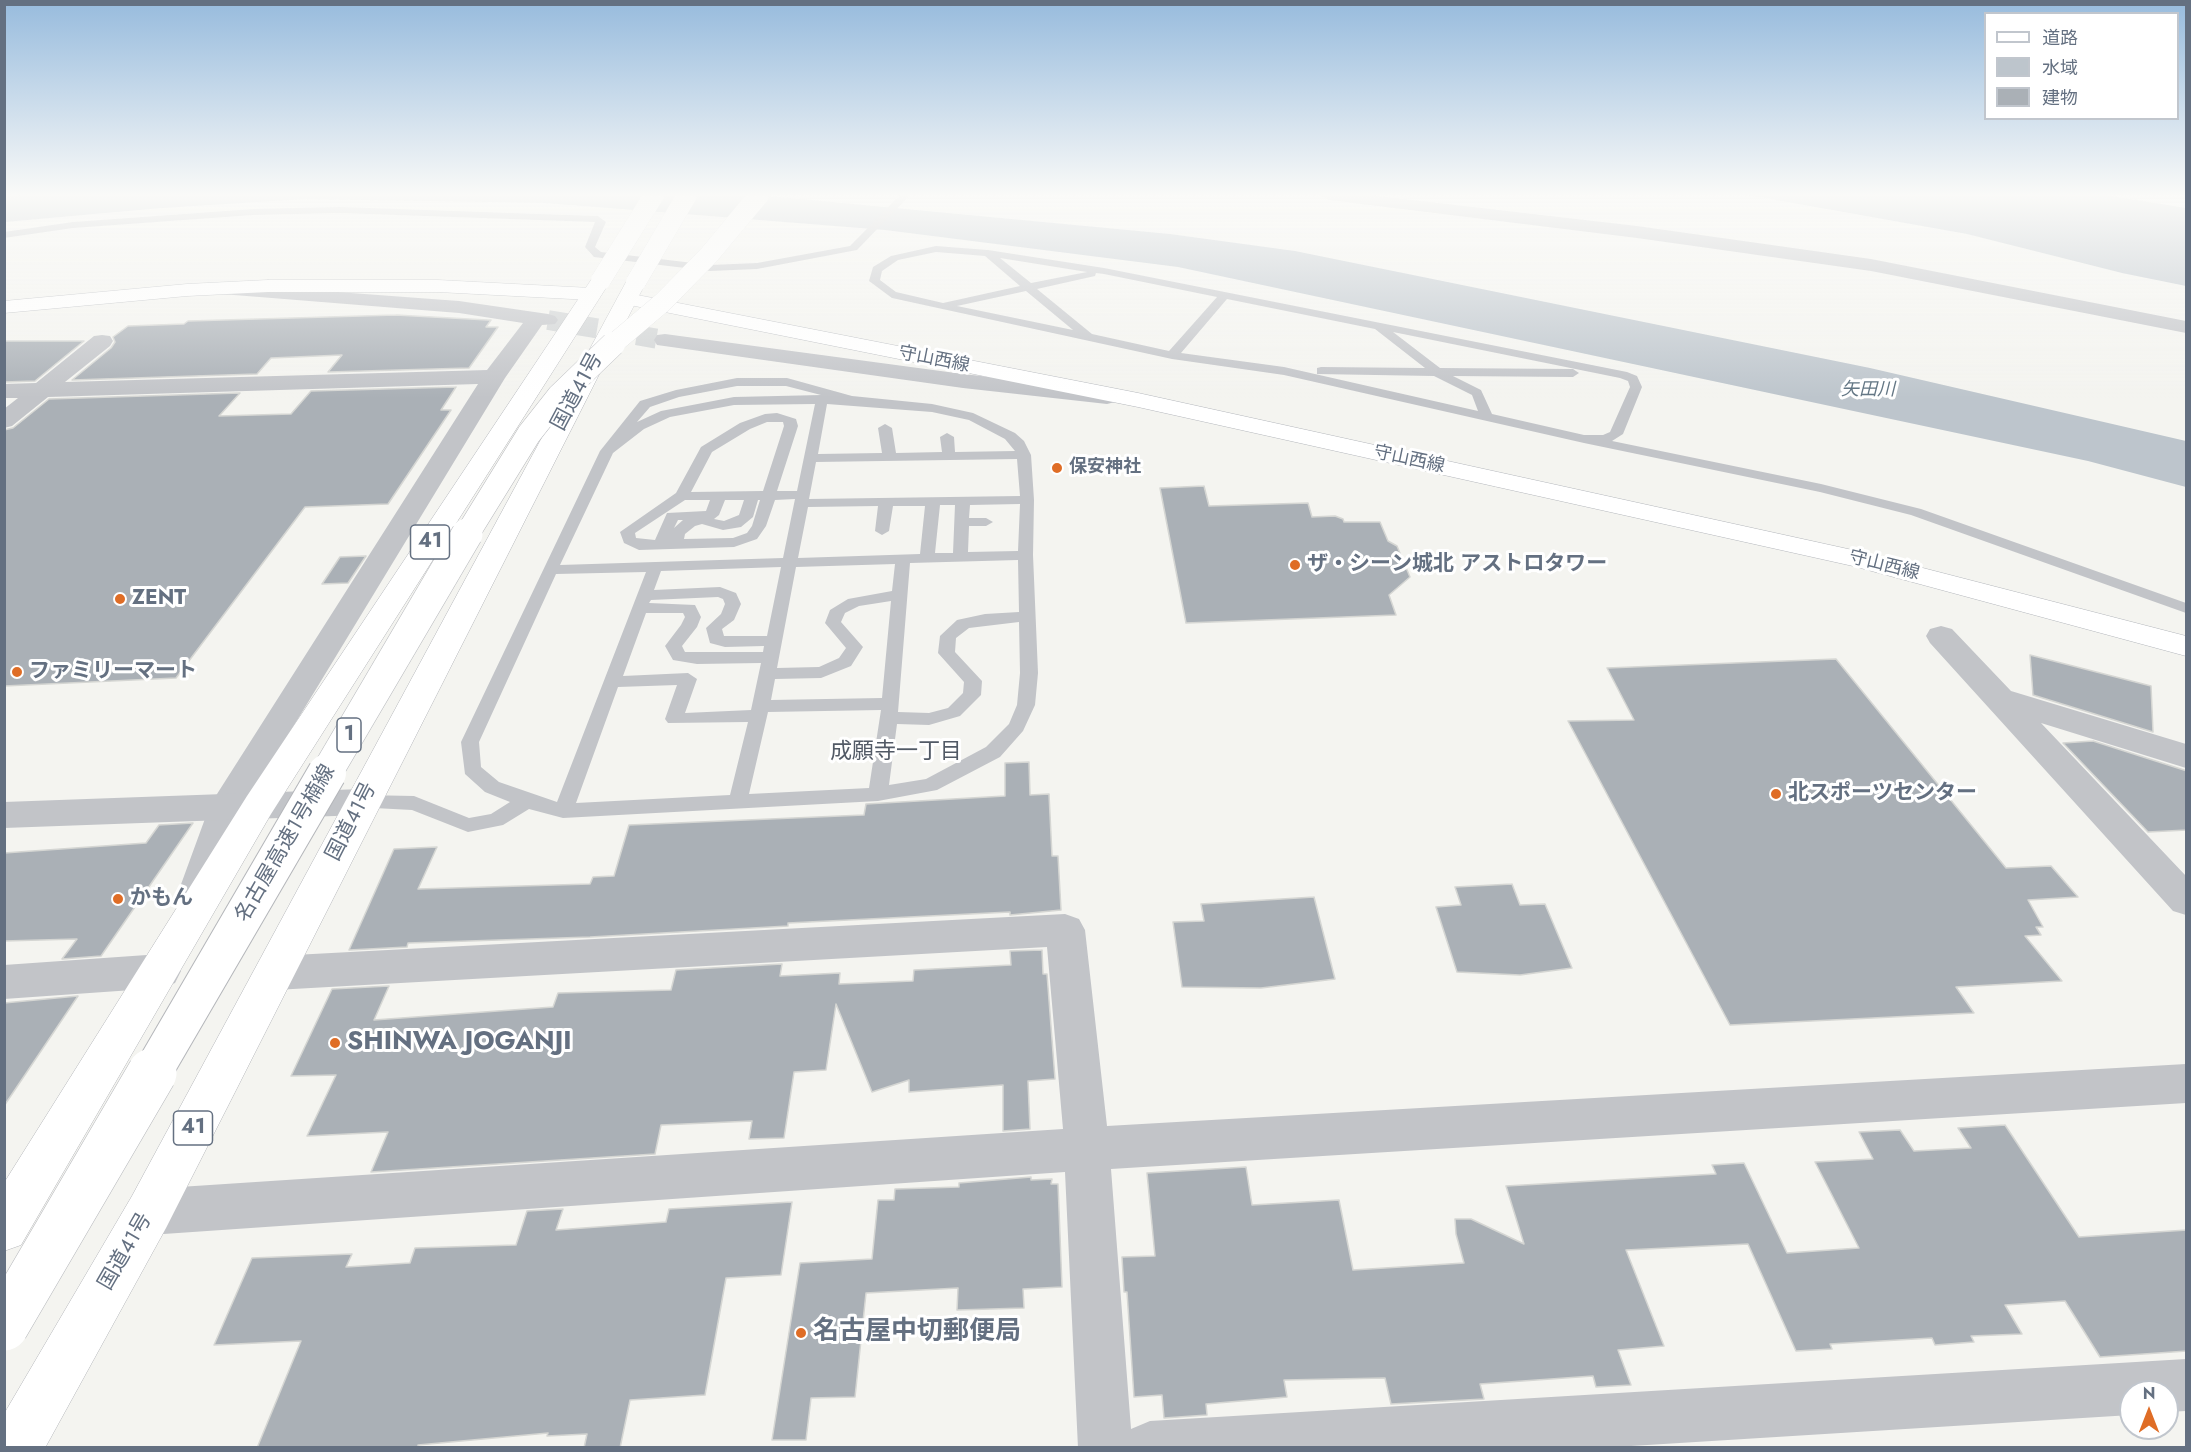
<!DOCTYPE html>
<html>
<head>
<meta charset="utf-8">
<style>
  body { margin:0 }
  #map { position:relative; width:2191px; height:1452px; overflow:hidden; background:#f4f4f0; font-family:Jost,"Noto Sans JP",sans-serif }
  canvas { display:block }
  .frame { position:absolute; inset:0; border:6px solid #647081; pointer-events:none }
  .legend { position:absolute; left:1984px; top:12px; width:195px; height:108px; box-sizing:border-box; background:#fff; border:2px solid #c1c6cd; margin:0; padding:8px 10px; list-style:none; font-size:18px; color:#647081 }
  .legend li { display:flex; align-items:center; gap:12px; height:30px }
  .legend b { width:30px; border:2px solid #c1c6cd }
  .north { position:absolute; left:2119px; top:1380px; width:60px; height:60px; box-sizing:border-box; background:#fff; border:2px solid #c1c6cd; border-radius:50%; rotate:0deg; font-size:16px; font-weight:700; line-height:24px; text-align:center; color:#647081 }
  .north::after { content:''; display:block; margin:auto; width:21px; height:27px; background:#df6d26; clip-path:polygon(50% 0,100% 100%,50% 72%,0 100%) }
</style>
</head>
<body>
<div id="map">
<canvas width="2191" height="1452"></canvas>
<div class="frame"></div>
<ul class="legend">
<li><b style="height:8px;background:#fff"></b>道路</li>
<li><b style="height:16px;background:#bdc5cc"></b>水域</li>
<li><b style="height:16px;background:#aab0b6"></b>建物</li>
</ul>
<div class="north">N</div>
</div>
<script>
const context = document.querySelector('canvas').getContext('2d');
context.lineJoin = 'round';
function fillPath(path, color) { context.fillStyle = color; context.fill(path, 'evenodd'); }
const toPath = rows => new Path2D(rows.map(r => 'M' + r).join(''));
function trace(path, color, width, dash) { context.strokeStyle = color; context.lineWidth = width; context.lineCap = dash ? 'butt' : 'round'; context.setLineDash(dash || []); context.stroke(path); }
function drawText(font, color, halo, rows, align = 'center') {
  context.font = font + ' Jost,"Noto Sans JP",sans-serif'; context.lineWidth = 6; context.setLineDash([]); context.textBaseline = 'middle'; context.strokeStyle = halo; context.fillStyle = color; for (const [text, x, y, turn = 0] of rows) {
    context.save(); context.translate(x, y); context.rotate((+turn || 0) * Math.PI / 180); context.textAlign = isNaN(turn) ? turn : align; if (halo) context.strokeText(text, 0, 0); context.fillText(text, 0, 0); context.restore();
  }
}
fillPath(toPath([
  [28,195,758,195,1170,234,1295,251,1870,368,2186,441,2186,487,2088,461,1178,267,885,230,546,203,306,199,162,208,5,222,5,197],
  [1748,195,2106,195,2186,208,2186,286,2122,273,1967,234]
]), '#bdc5cc');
const building = toPath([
  [396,315,488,320,491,320,486,327,498,327,469,368,328,372,342,355,271,358,257,374,72,380,111,348,115,342,113,337,128,326,184,324,188,321,396,315],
  [4,341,84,341,35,381,4,382,4,341],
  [456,387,441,410,451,410,388,504,305,507,176,678,4,686,4,430,13,428,49,399,240,393,219,416,291,414,311,391,456,387],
  [1204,486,1209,506,1308,503,1312,517,1335,516,1343,519,1344,522,1380,522,1388,541,1397,546,1410,577,1389,595,1396,615,1186,623,1160,488,1204,486],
  [366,556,348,583,322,584,340,557,366,556],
  [2030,655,2151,686,2153,732,2033,695,2030,655],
  [1836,659,2006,868,2051,866,2078,897,2028,900,2043,927,2036,927,2041,935,2025,936,2062,981,1956,987,1974,1013,1730,1025,1568,721,1634,720,1607,668,1836,659],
  [2093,741,2187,771,2187,830,2148,832,2063,743,2093,741],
  [1029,762,1030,795,1049,794,1052,856,1058,856,1061,910,1010,915,1010,912,788,923,788,926,590,937,408,943,407,947,349,950,394,849,437,847,418,889,590,884,593,877,614,876,629,825,864,815,866,804,1005,796,1005,763,1029,762],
  [193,823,101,956,62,959,77,939,4,941,4,853,146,843,159,825,193,823],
  [1512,884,1520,905,1545,904,1572,968,1520,975,1457,972,1436,907,1461,905,1455,887,1512,884],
  [1314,897,1335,979,1261,988,1182,987,1173,922,1204,921,1201,904,1314,897],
  [1042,950,1043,974,1047,974,1055,1079,1028,1081,1030,1129,1003,1131,1003,1085,909,1092,909,1080,872,1092,836,1004,826,1070,794,1072,784,1138,749,1139,752,1121,661,1125,655,1154,371,1172,388,1132,307,1136,336,1075,291,1076,332,989,389,986,374,1020,553,1007,558,993,671,990,676,970,782,964,780,976,840,973,839,984,913,981,914,970,1011,965,1010,951,1042,950],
  [78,996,4,1106,4,1003,78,996],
  [2005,1125,2079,1237,2187,1230,2187,1351,2100,1357,2065,1301,2005,1305,2022,1334,1971,1336,1974,1342,1935,1345,1932,1338,1830,1344,1832,1349,1796,1351,1748,1244,1626,1250,1664,1346,1618,1350,1631,1385,1596,1387,1593,1376,1480,1384,1484,1399,1391,1404,1385,1378,1284,1380,1287,1397,1206,1404,1207,1415,1164,1418,1162,1395,1134,1397,1127,1292,1124,1292,1122,1257,1155,1256,1147,1173,1246,1167,1252,1205,1339,1200,1353,1270,1464,1263,1456,1234,1455,1219,1471,1219,1524,1244,1506,1186,1716,1174,1712,1165,1744,1163,1787,1253,1859,1248,1815,1162,1873,1159,1859,1132,1900,1130,1914,1151,1971,1148,1958,1128,2005,1125],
  [1031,1177,1031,1180,1052,1179,1051,1184,1058,1184,1062,1287,1023,1289,1024,1308,957,1310,958,1288,866,1293,855,1397,811,1398,806,1440,772,1440,800,1263,872,1259,878,1200,894,1200,895,1189,959,1187,959,1183,1031,1177],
  [792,1202,781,1275,726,1278,705,1395,630,1400,620,1448,584,1448,587,1434,547,1436,548,1433,418,1445,418,1448,257,1448,301,1341,214,1345,252,1258,352,1254,346,1267,410,1263,415,1248,516,1245,527,1211,563,1209,556,1230,666,1222,669,1209,792,1202]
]);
fillPath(building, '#aab0b6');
trace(building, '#d5d6d3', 1.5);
trace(toPath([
  [548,320,665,340]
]), '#d0d3d4', 20, [20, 10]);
const secondary = toPath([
  [268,280,438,280,591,288,598,290,601,294,598,298,591,300,438,292,268,292,187,296,4,313,4,301,187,284,268,280],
  [627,293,1138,393,1857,551,2186,636,2186,656,1853,566,1138,407,620,303,617,299,620,295,627,293]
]);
const trunk = toPath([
  [601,274,608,276,611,280,271,814,21,1245,4,1251,4,1183,247,796,591,280,594,276,601,274],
  [636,276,643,278,646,282,166,1228,45,1448,4,1448,4,1414,132,1196,626,282,629,278,636,276]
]);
trace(secondary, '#b4b7bc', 1);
trace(trunk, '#b4b6ba', 1);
fillPath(toPath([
  [900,195,910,195,857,250,757,269,710,271,594,257,585,247,595,222,340,213,253,215,73,228,4,238,4,232,73,222,253,209,340,207,598,216,606,222,595,247,601,252,710,265,757,263,850,246,900,195],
  [936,246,988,250,1104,268,1627,372,1637,376,1642,387,1623,434,1612,441,1821,484,1921,509,2186,603,2186,613,1911,515,1820,492,1584,443,1284,375,1172,359,892,298,869,281,873,267,891,256,936,246],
  [936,252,985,256,1020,286,943,303,896,292,880,280,882,271,898,260,936,252],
  [1000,258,1087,272,1031,283,1000,258],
  [1096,273,1104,274,1217,297,1169,351,1092,334,1037,289,1095,276,1096,273],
  [1026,291,1073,330,957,306,1026,291],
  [1227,299,1375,329,1425,368,1321,367,1317,368,1317,374,1434,376,1472,395,1478,411,1284,367,1181,353,1227,299],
  [1393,332,1620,378,1628,381,1630,387,1610,432,1603,435,1584,435,1492,414,1481,390,1453,376,1573,377,1579,373,1573,369,1440,368,1393,332],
  [737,378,787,378,852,396,932,404,973,413,1015,433,1024,441,1031,455,1034,500,1033,555,1038,673,1035,705,1023,731,1000,757,937,790,878,801,563,818,529,809,503,825,468,832,412,810,355,807,352,802,355,797,362,795,414,796,469,818,491,814,510,802,485,792,465,774,461,742,600,451,640,401,676,390,737,378],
  [737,386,786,386,821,395,734,397,661,411,637,422,650,407,679,397,737,386],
  [815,404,797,491,777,491,798,426,796,419,777,413,765,414,740,423,701,447,676,493,620,532,624,543,639,550,734,547,757,539,766,526,775,500,795,499,783,558,560,565,613,453,644,429,670,417,734,405,815,404],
  [827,404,932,412,969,420,1005,439,1015,451,955,452,954,437,947,433,940,437,942,452,896,453,892,428,885,424,878,428,882,453,818,454,827,404],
  [767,422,783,422,784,426,763,491,691,492,712,452,750,429,767,422],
  [1017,459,1020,496,809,499,816,462,1017,459],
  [685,500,710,500,706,511,667,513,655,540,636,538,635,533,685,500],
  [725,500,744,500,739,515,724,521,714,519,719,515,725,500],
  [758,500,760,500,752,526,747,533,733,538,684,539,685,534,695,526,702,524,723,530,741,527,753,517,758,500],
  [1020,504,1018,551,968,552,969,526,986,526,993,522,986,518,969,518,970,505,1020,504],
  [940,505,955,505,953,553,935,553,940,505],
  [878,506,875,531,882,535,889,531,893,506,925,506,920,554,798,558,808,507,878,506],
  [678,520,683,520,674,528,678,520],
  [1018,560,1019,612,985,614,957,620,940,636,938,653,964,682,963,693,948,708,929,713,898,712,910,563,1018,560],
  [895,564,892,591,848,599,830,610,825,623,846,648,839,658,819,667,777,668,796,567,895,564],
  [781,567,767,636,724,636,722,629,734,620,741,604,736,593,720,587,654,590,661,571,781,567],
  [646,572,557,802,499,782,481,767,479,742,556,574,646,572],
  [718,597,723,599,725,604,721,614,706,628,710,643,725,647,764,646,763,652,685,652,682,646,697,627,701,617,695,605,649,603,651,600,718,597],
  [891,601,882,698,771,700,775,679,821,678,851,666,863,647,841,622,845,613,859,606,891,601],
  [646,613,683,613,685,617,681,625,665,646,673,660,697,664,761,663,751,710,685,713,697,679,688,673,623,676,646,613],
  [1019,622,1020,673,1017,705,1009,724,986,747,926,779,889,785,897,724,929,725,960,716,981,695,982,681,955,652,956,638,969,628,1019,622],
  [677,685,665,719,668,723,748,722,730,795,576,803,618,687,677,685],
  [881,710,869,788,749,794,768,712,881,710]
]), '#c2c4c8');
fillPath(toPath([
  [4,195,20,195,4,205,4,195],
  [1320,195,1369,195,1637,226,1871,259,2186,321,2186,333,1871,271,1637,238,1329,200,1320,195],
  [216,283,459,301,548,314,555,316,558,320,555,324,542,325,505,378,245,806,214,898,208,909,195,913,182,909,176,898,210,805,478,384,48,397,12,426,4,428,4,409,18,398,4,398,4,384,36,383,94,336,102,335,110,336,113,341,110,346,65,382,487,370,523,323,459,313,209,293,206,289,209,285,216,283],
  [665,334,963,374,1107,390,1115,392,1119,397,1115,402,1107,404,963,388,657,345,654,340,657,335,665,334],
  [1941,626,1952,629,2011,691,2186,744,2186,768,2041,723,2186,876,2186,915,2173,911,1930,643,1926,636,1930,629,1941,626],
  [1065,914,1079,919,1085,930,1107,1126,2186,1064,2186,1103,1111,1169,1131,1429,1150,1421,2186,1359,2186,1411,2167,1412,2167,1392,2131,1392,2131,1415,1599,1448,1078,1448,1065,1172,149,1235,132,1228,125,1212,132,1196,149,1189,1063,1129,1047,947,275,990,261,985,255,973,261,961,275,956,1065,914],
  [161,954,175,959,181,971,175,983,161,988,4,999,4,965,161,954]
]), '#c2c4c8');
fillPath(toPath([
  [362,789,374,793,380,802,374,811,362,815,4,828,4,802,362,789]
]), '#c2c4c8');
fillPath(secondary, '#fff');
fillPath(trunk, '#fff');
const trunkBridge = toPath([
  [601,280,654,195],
  [636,282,687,195]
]);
const motorwayBridgeFar4 = toPath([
  [611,346,663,302,709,255,759,195]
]);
const motorwayBridgeFar3 = toPath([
  [466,536,529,434,559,396,613,344]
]);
const motorwayBridgeFar2 = toPath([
  [326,774,467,534]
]);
const motorwayBridgeFar1 = toPath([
  [151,1075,327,773]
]);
const motorwayBridge = toPath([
  [4,1326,152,1073]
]);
trace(trunkBridge, '#b4b6ba', 20, []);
trace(motorwayBridgeFar4, '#b4b6ba', 20, []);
trace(motorwayBridgeFar3, '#b4b6ba', 25, []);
trace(motorwayBridgeFar2, '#b4b6ba', 32, []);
trace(motorwayBridgeFar1, '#b4b6ba', 40, []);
trace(motorwayBridge, '#b4b6ba', 50, []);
trace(trunkBridge, '#fff', 20);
trace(motorwayBridgeFar4, '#fff', 20);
trace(motorwayBridgeFar3, '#fff', 24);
trace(motorwayBridgeFar2, '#fff', 31);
trace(motorwayBridgeFar1, '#fff', 38);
trace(motorwayBridge, '#fff', 49);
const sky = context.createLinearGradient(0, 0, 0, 398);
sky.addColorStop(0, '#97bbdd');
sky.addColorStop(0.49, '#fafaf8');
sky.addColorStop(1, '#fafaf800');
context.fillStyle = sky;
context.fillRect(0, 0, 2191, 398);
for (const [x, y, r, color] of [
  [1057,468,6,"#df6d26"],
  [1295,565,6,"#df6d26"],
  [120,599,6,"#df6d26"],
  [17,672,6,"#df6d26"],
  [1776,794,6,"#df6d26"],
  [118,899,6,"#df6d26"],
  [335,1043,6,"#df6d26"],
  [801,1333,6,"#df6d26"]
]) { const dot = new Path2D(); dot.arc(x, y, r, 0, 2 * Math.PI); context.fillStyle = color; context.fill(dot); trace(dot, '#fff', 2); }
drawText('18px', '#647081', '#fff', [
  ["守山西線",934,360,11],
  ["守山西線",1409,460,12],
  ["守山西線",1884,566,14]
]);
drawText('italic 18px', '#647785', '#fff', [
  ["矢田川",1868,391]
]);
drawText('bold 18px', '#647081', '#fff', [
  ["保安神社",1069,468]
], 'left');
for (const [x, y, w] of [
  [430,542,39],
  [349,735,24],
  [193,1128,39]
]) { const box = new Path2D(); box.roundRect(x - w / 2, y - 17, w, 34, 4.5); context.fillStyle = '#fff'; context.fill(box); trace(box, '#647081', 1.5); }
drawText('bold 20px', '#647081', null, [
  ["41",430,542],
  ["1",349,735],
  ["41",193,1128]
]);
drawText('21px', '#647081', '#fff', [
  ["国道41号",578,392,-62],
  ["国道41号",352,822,-63],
  ["名古屋高速1号楠線",286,844,-60],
  ["国道41号",126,1252,-60]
]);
drawText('bold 21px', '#647081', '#fff', [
  ["ザ・シーン城北 アストロタワー",1307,565],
  ["ZENT",132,599],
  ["ファミリーマート",29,672],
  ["北スポーツセンター",1788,794],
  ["かもん",130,899]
], 'left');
drawText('22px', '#525a66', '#fff', [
  ["成願寺一丁目",896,753]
]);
drawText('bold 26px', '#647081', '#fff', [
  ["SHINWA JOGANJI",347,1043],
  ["名古屋中切郵便局",813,1333]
], 'left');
</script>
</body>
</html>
